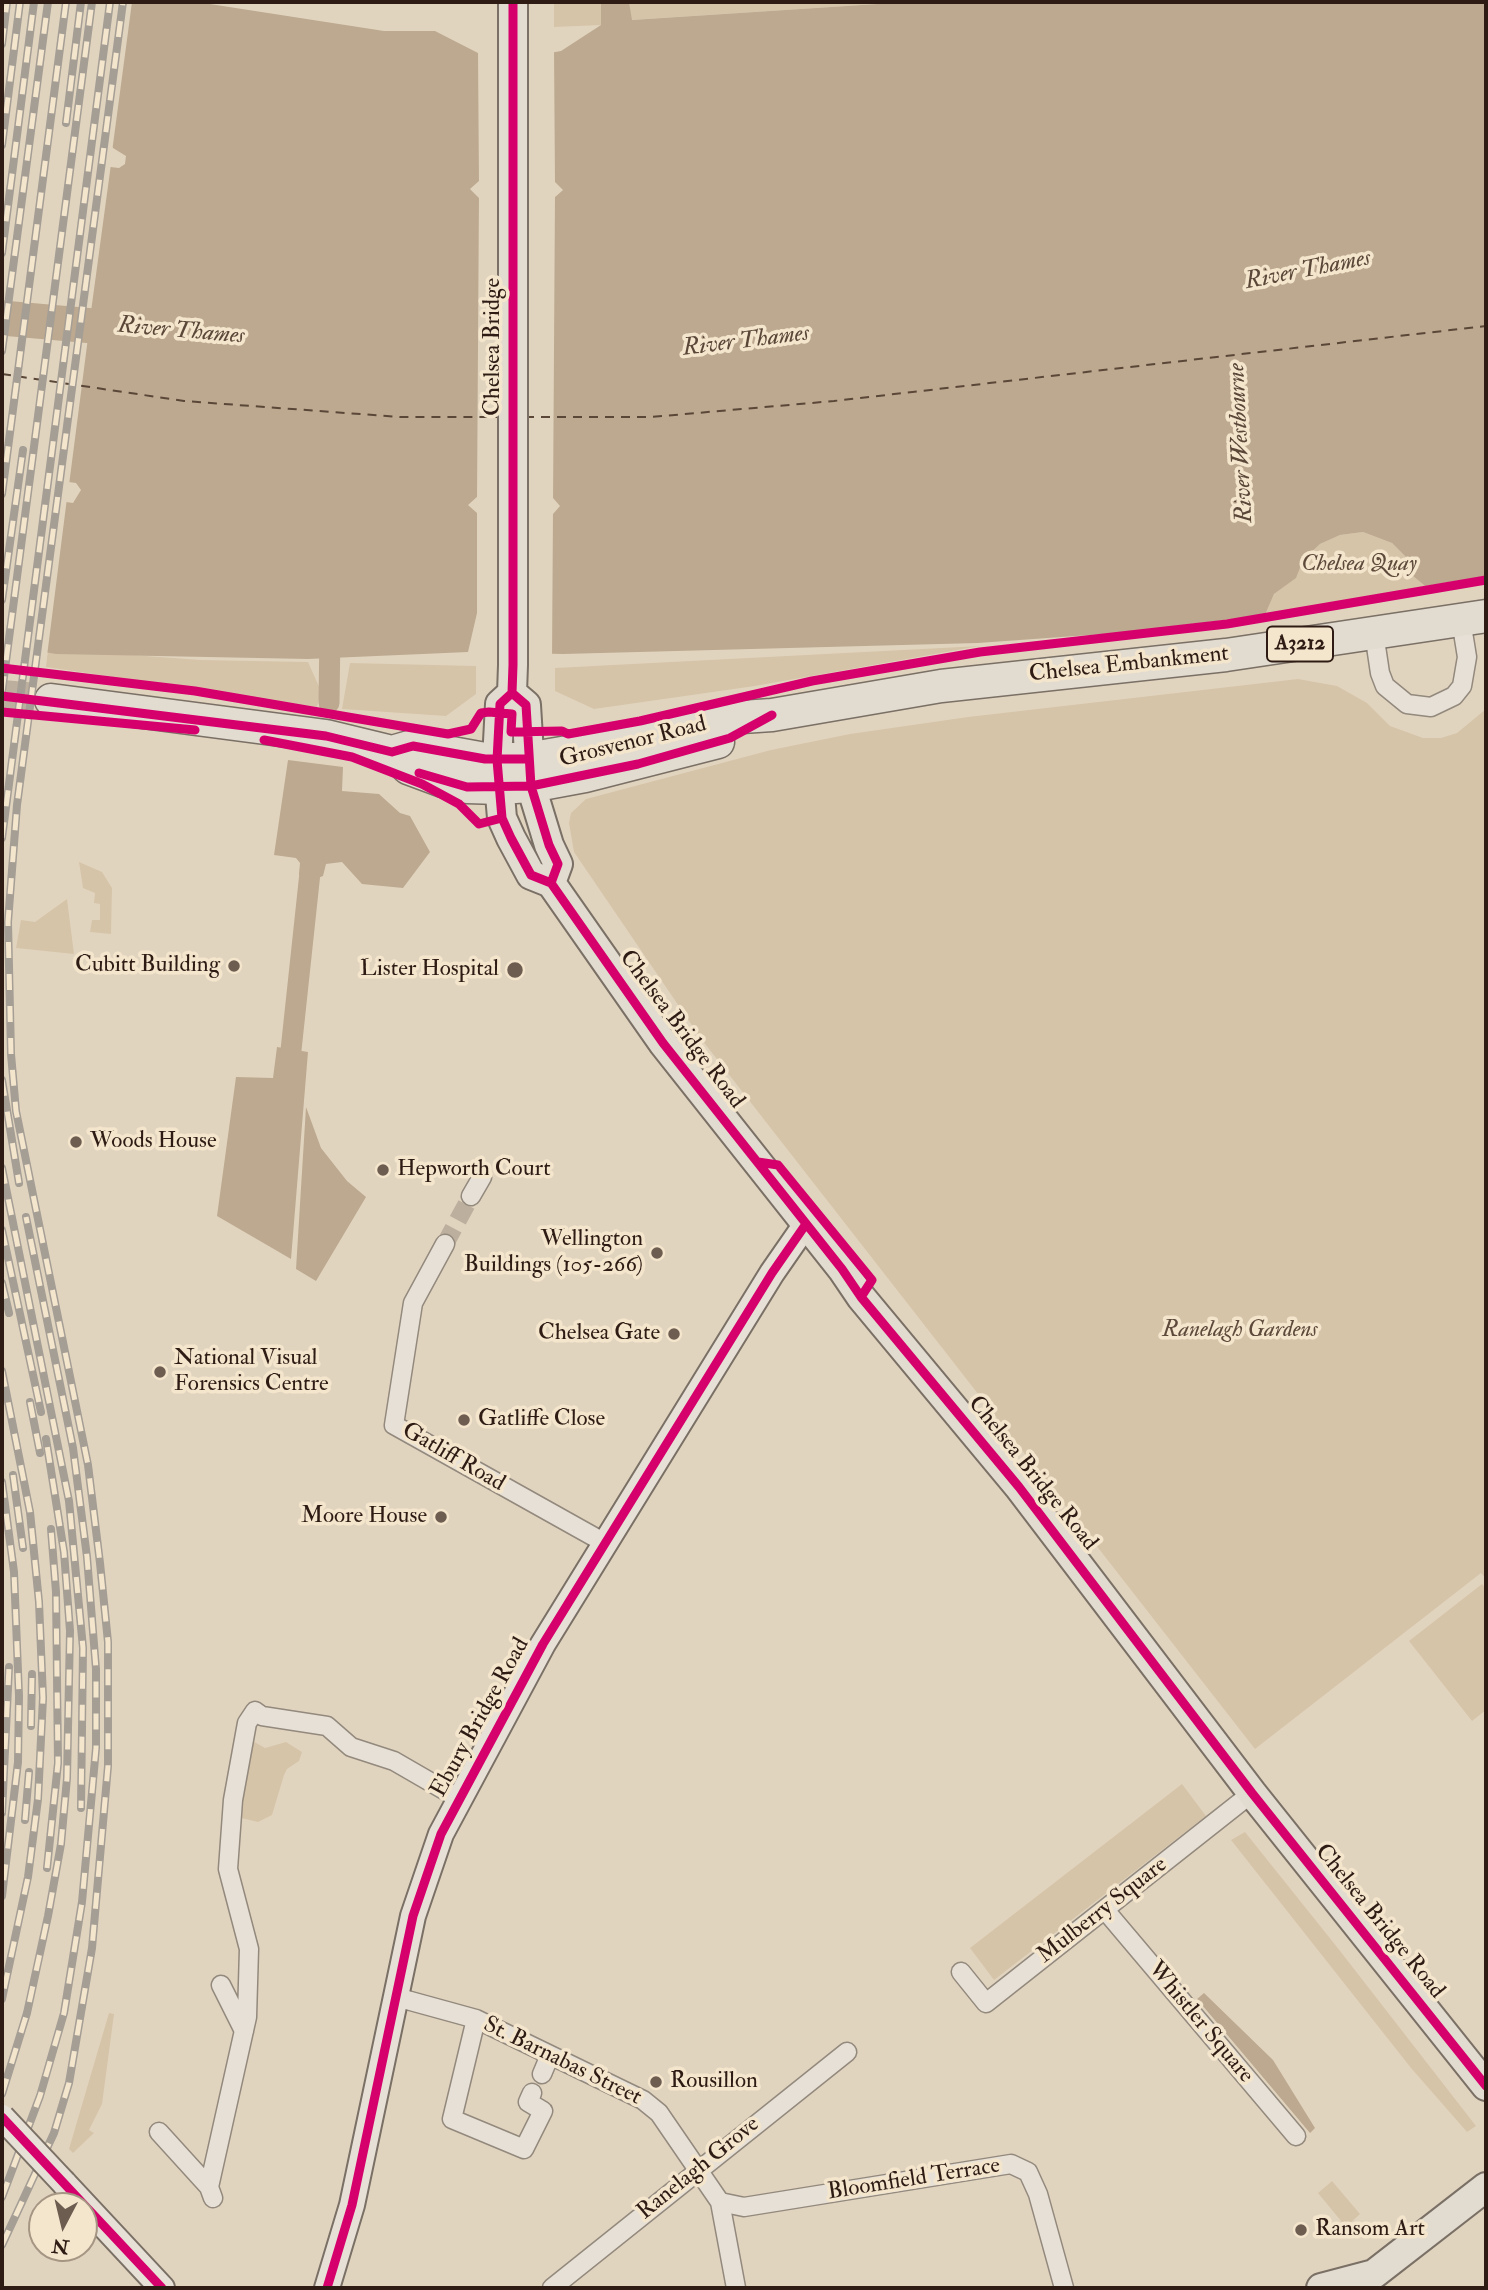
<!DOCTYPE html>
<html>
<head>
<meta charset="utf-8">
<style>
  body { margin:0 }
  #map { position:relative; width:1488px; height:2290px; overflow:hidden; background:#e1d4bf; font-family:"IM FELL Double Pica",serif }
  canvas { display:block }
  .frame { position:absolute; inset:0; border:4px solid #2e1c14; pointer-events:none }
  .north { position:absolute; left:28px; top:2192px; width:70px; height:70px; box-sizing:border-box; background:#f4e5cd; border:2px solid #a59583; border-radius:50%; rotate:187deg; font-size:19px; font-weight:700; line-height:28px; text-align:center; color:#2e1c14 }
  .north::after { content:''; display:block; margin:auto; width:24px; height:32px; background:#6d5c50; clip-path:polygon(50% 0,100% 100%,50% 72%,0 100%) }
</style>
</head>
<body>
<div id="map">
<canvas width="1488" height="2290"></canvas>
<div class="frame"></div>
<div class="north">N</div>
</div>
<script>
const context = document.querySelector('canvas').getContext('2d');
context.lineJoin = 'round';
function fillPath(path, color) { context.fillStyle = color; context.fill(path, 'evenodd'); }
const toPath = rows => new Path2D(rows.map(r => 'M' + r).join(''));
function trace(path, color, width, dash) { context.strokeStyle = color; context.lineWidth = width; context.lineCap = dash ? 'butt' : 'round'; context.setLineDash(dash || []); context.stroke(path); }
function drawText(font, color, halo, rows, align = 'center') {
  context.font = font + ' "IM FELL Double Pica",serif'; context.lineWidth = 7; context.setLineDash([]); context.textBaseline = 'middle'; context.strokeStyle = halo; context.fillStyle = color; for (const [text, x, y, turn = 0] of rows) {
    context.save(); context.translate(x, y); context.rotate((+turn || 0) * Math.PI / 180); context.textAlign = isNaN(turn) ? turn : align; if (halo) context.strokeText(text, 0, 0); context.fillText(text, 0, 0); context.restore();
  }
}
fillPath(toPath([
  [554,2,601,2,602,25,554,27],
  [629,2,908,2,631,20],
  [1363,532,1392,543,1406,557,1413,576,1425,586,1265,615,1274,594,1295,578,1303,560,1320,544,1340,535],
  [980,646,755,686,594,709,555,691,555,668],
  [48,649,201,660,308,662,321,691,317,707,46,667],
  [350,663,476,666,476,694,446,716,342,709],
  [1298,679,1337,686,1367,703,1390,726,1423,738,1441,738,1457,733,1486,709,1486,1579,1481,1573,1255,1749,702,1040,574,852,569,823,571,813,586,799,771,750,850,734,968,717],
  [79,862,102,872,112,888,111,934,90,932,92,920,100,920,100,904,94,903,95,893,83,888],
  [67,899,74,954,16,948,21,920,35,922],
  [1482,1584,1486,1589,1486,1710,1472,1721,1409,1641],
  [251,1740,265,1748,286,1742,302,1752,299,1761,287,1769,284,1775,272,1815,258,1822,237,1817],
  [1182,1784,1206,1816,994,1980,970,1948],
  [1245,1832,1337,1947,1476,2126,1467,2132,1411,2068,1231,1840],
  [109,2013,114,2014,102,2104,89,2130,94,2133,73,2153,69,2149],
  [1332,2181,1360,2214,1346,2227,1318,2193]
]), '#d6c4a9');
fillPath(toPath([
  [2,2,197,2,384,31,435,31,478,53,521,58,561,51,601,25,601,2,629,2,632,20,908,2,1486,2,1486,576,1425,586,1413,576,1406,557,1392,543,1363,532,1340,535,1320,544,1303,560,1296,578,1274,594,1265,615,1118,633,978,643,563,654,468,652,308,659,56,654,2,645,2,493,73,503,81,490,76,483,2,473,89,334,100,334,104,328,98,318,91,315,2,154,119,168,125,164,126,156,113,148],
  [479,181,555,182,563,190,554,198,479,198,470,189],
  [478,496,553,498,560,506,553,514,477,513,468,505],
  [288,760,343,767,342,791,379,794,400,813,410,816,430,852,403,888,362,884,342,862,326,864,323,876,310,881,299,875,300,863,296,858,274,855],
  [277,1047,308,1052,291,1259,217,1216,236,1077,273,1078],
  [306,1107,321,1148,347,1181,366,1197,316,1281,296,1269],
  [1204,1993,1273,2060,1315,2128,1310,2133,1197,1999]
]), '#bda990');
fillPath(toPath([
  [2,2,132,2,112,152,2,137],
  [554,49,555,186,479,185,478,50,521,55],
  [2,151,111,164,90,319,2,307],
  [479,193,555,193,553,503,477,501],
  [2,319,89,330,69,485,2,476],
  [2,490,67,498,47,656,2,648],
  [477,509,553,509,552,658,471,656,468,652,477,613]
]), '#e1d4bf');
trace(toPath([
  [329,703,330,631],
  [291,1050,312,854]
]), '#bda990', 21);
trace(toPath([
  [2,318,151,331]
]), '#bda990', 35);
trace(toPath([
  [2,374,184,401,400,417,499,417],
  [525,417,651,417,834,401,1486,326]
]), '#5a4738', 2, [9, 7]);
trace(toPath([
  [445,1244,471,1196]
]), '#bdaf9d', 18, [18, 9]);
trace(toPath([
  [2,696,51,700]
]), '#bdaf9d', 32, [32, 16]);
const street = toPath([
  [1374,633,1380,673,1385,686,1407,704,1431,707,1454,696,1462,686,1467,657,1461,620],
  [471,1196,482,1177],
  [445,1244,413,1303,394,1425,605,1543],
  [1105,1910,1296,2136],
  [961,1972,986,2003,1252,1793],
  [221,1985,244,2031],
  [396,1997,476,2019,643,2100,659,2113,720,2202,736,2288],
  [476,2019,452,2119,524,2149,543,2111,528,2102,532,2093],
  [542,2074,550,2055],
  [159,2132,209,2187],
  [213,2198,209,2187,247,2017,249,1949,228,1869,233,1800,247,1723,255,1711,262,1716,327,1726,351,1747,394,1761,458,1798],
  [720,2202,744,2207,1011,2164,1028,2172,1038,2194,1064,2288],
  [552,2288,847,2052]
]);
const secondary = toPath([
  [64,2183,162,2288],
  [327,2288,352,2205,413,1916,441,1834,543,1644,772,1273,806,1224]
]);
const primary = toPath([
  [513,2,513,665,512,693,500,704,497,760,502,818,511,838,531,875,551,883,663,1043,842,1269,861,1297,1019,1487,1252,1793,1486,2086],
  [512,693,526,705,531,786,549,845,558,864,551,883],
  [1321,2288,1374,2274,1486,2187]
]);
const highway = toPath([
  [51,700,326,736,392,752,413,746,485,759,527,759,643,739,727,718,772,715,941,686,1226,655,1486,616],
  [392,752,408,768,443,781,467,787,499,788,531,786,585,776,718,742]
]);
trace(street, '#93897d', 21);
trace(secondary, '#7a7065', 28);
trace(primary, '#7a7065', 32);
trace(highway, '#7a7065', 35);
trace(street, '#e6e0d6', 18);
trace(secondary, '#e6e0d6', 24);
trace(primary, '#e2dbcf', 28);
trace(highway, '#e2dbcf', 32);
const rail = toPath([
  [2,44,7,2],
  [66,123,81,2],
  [2,145,20,2],
  [2,253,34,2],
  [2,351,48,2],
  [2,494,66,2],
  [2,600,23,450],
  [2,692,92,2],
  [2,838,110,2],
  [2,1080,19,1183],
  [2,1168,69,1501,83,1648,81,1808],
  [2,1230,41,1412],
  [2,1283,9,1313],
  [2,1371,30,1512,39,1602,43,1698,38,1799,28,1877,2,1999],
  [30,1402,40,1453],
  [13,1475,23,1548],
  [2,1482,14,1572,19,1696,18,1762,2,1896],
  [31,1726,32,1674],
  [2,1813,9,1667],
  [25,1820,29,1772],
  [47,1868,58,1763,56,1592,51,1529],
  [2,2094,27,2013,48,1916,61,1844,67,1778,70,1631,64,1552,46,1439],
  [2,2197,40,2096,64,2013,82,1902,96,1748,96,1669,87,1557,73,1448,26,1217],
  [2,2245,54,2133,69,2083,92,1948,108,1766,108,1642,100,1563,88,1465,16,1111,11,1054,8,922,17,805,123,2]
]);
trace(rail, '#a59e95', 8);
trace(rail, '#f4e5cd', 5, [16]);
const secondaryBridge = toPath([
  [2,2117,64,2183]
]);
trace(secondaryBridge, '#7a7065', 28, []);
trace(secondaryBridge, '#e6e0d6', 24);
trace(toPath([
  [513,2,513,665,512,693,500,704,497,760,502,818,511,838,531,875,551,883,663,1043,842,1269,861,1297,1019,1487,1252,1793,1486,2086],
  [2,668,195,691,448,734,471,729,481,713,489,712,512,714,511,732,562,731,568,734,640,721,812,681,980,652,1227,624,1486,580],
  [512,693,526,705,531,786,549,845,558,864,551,883],
  [2,696,326,736,392,752,413,746,485,759,527,759],
  [2,712,195,730],
  [264,740,352,757,422,784,459,804,479,824,502,818],
  [419,773,467,787,531,786,638,764,730,738,772,715],
  [758,1162,778,1165,872,1280,861,1297],
  [2,2117,162,2288],
  [327,2288,352,2205,413,1916,441,1834,543,1644,772,1273,806,1224]
]), '#d6006c', 9);
for (const [x, y, r, color] of [
  [234,966,7,"#6d5c50"],
  [515,970,9,"#6d5c50"],
  [76,1142,7,"#6d5c50"],
  [383,1170,7,"#6d5c50"],
  [657,1253,7,"#6d5c50"],
  [674,1334,7,"#6d5c50"],
  [160,1372,7,"#6d5c50"],
  [464,1420,7,"#6d5c50"],
  [441,1517,7,"#6d5c50"],
  [656,2082,7,"#6d5c50"],
  [1301,2230,7,"#6d5c50"]
]) { const dot = new Path2D(); dot.arc(x, y, r, 0, 2 * Math.PI); context.fillStyle = color; context.fill(dot); trace(dot, '#f4e5cd', 2.5); }
for (const [x, y, w] of [
  [1300,644,66]
]) { const box = new Path2D(); box.roundRect(x - w / 2, y - 17.5, w, 35, 5); context.fillStyle = '#f4e5cd'; context.fill(box); trace(box, '#2e1c14', 2); }
drawText('bold 21px', '#2e1c14', null, [
  ["A3212",1300,644]
]);
drawText('23px', '#2e1c14', '#f4e5cd', [
  ["Chelsea Bridge",494,347,-90],
  ["Chelsea Embankment",1129,665,-6],
  ["Grosvenor Road",633,743,-14],
  ["Chelsea Bridge Road",681,1030,53],
  ["Gatliff Road",453,1458,30],
  ["Chelsea Bridge Road",1032,1474,51],
  ["Ebury Bridge Road",481,1718,-61],
  ["Mulberry Square",1103,1911,-38],
  ["Chelsea Bridge Road",1379,1922,51],
  ["Whistler Square",1200,2023,50],
  ["St. Barnabas Street",562,2062,26],
  ["Ranelagh Grove",699,2169,-39],
  ["Bloomfield Terrace",914,2180,-9]
]);
drawText('italic 23px', '#5e4a3b', '#f4e5cd', [
  ["Chelsea Quay",1359,565],
  ["Ranelagh Gardens",1240,1331]
]);
drawText('23px', '#2e1c14', '#f4e5cd', [
  ["Cubitt Building",220,966,"right"],
  ["Lister Hospital",499,970,"right"],
  ["Woods House",90,1142],
  ["Hepworth Court",397,1170],
  ["Wellington",643,1240,"right"],
  ["Buildings (105-266)",643,1266,"right"],
  ["Chelsea Gate",660,1334,"right"],
  ["National Visual",174,1359],
  ["Forensics Centre",174,1385],
  ["Gatliffe Close",478,1420],
  ["Moore House",427,1517,"right"],
  ["Rousillon",670,2082],
  ["Ransom Art",1315,2230]
], 'left');
drawText('italic 24px', '#5a4738', '#f4e5cd', [
  ["River Thames",1308,271,-11],
  ["River Thames",181,332,5],
  ["River Thames",746,342,-7],
  ["River Westbourne",1242,443,-93]
]);
</script>
</body>
</html>
